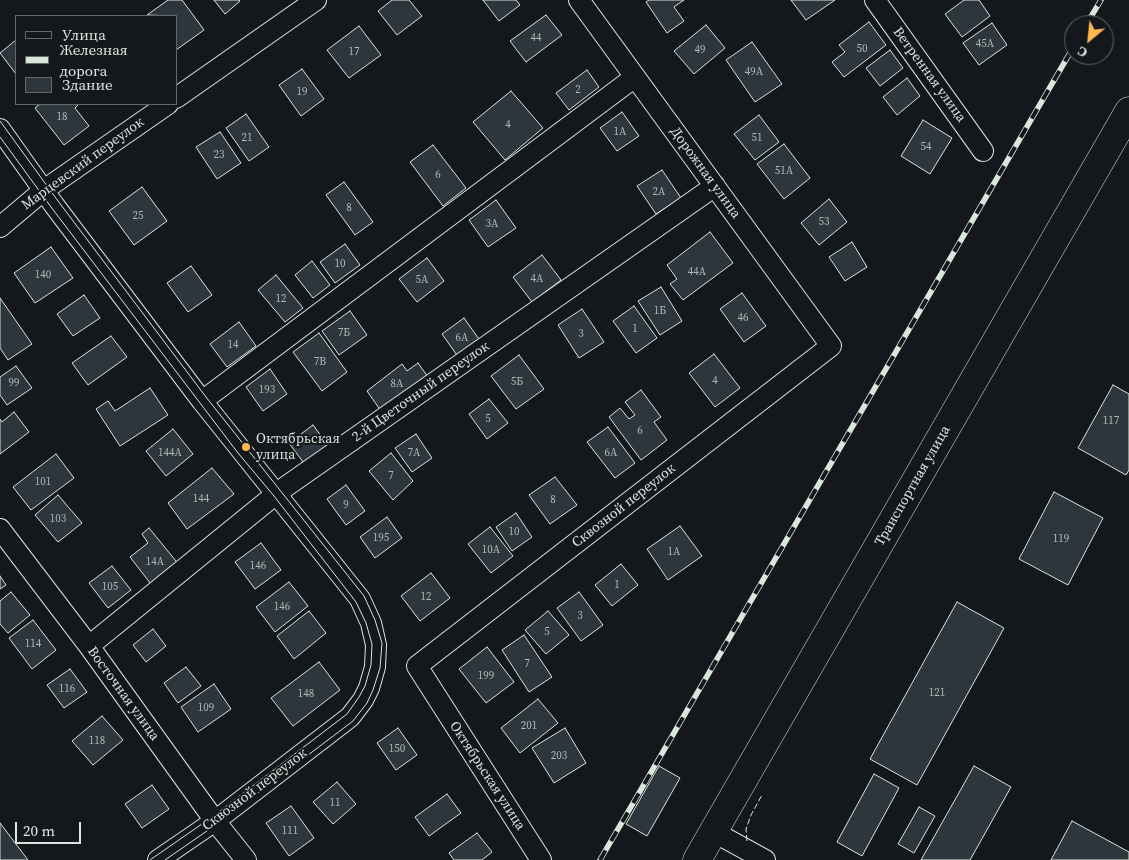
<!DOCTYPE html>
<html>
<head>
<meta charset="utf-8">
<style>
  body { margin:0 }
  #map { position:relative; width:1129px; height:860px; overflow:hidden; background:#14181c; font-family:"Source Serif 4",serif }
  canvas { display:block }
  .legend { position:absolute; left:15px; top:15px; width:162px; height:90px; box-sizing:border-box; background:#14181c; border:1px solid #626a69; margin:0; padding:6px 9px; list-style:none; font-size:15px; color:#d8e6dc }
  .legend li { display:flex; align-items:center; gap:10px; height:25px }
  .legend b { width:25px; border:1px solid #626a69 }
  .north { position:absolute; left:1064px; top:15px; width:50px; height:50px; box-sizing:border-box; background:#14181c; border:1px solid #626a69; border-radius:50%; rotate:208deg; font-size:14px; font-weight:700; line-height:20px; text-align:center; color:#d8e6dc }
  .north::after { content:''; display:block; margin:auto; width:18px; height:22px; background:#ffb74d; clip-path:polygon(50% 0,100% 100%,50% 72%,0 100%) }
  .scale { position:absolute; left:15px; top:822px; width:66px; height:22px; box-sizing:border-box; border:2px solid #d8e6dc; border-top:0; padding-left:6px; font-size:15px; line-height:18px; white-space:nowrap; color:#d8e6dc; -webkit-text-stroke:4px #14181c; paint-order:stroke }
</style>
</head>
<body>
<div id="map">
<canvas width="1129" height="860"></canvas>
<ul class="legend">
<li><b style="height:6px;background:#14181c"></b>Улица</li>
<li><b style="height:6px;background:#d8e6dc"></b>Железная дорога</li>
<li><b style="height:14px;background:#2c363c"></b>Здание</li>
</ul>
<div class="north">С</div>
<div class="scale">20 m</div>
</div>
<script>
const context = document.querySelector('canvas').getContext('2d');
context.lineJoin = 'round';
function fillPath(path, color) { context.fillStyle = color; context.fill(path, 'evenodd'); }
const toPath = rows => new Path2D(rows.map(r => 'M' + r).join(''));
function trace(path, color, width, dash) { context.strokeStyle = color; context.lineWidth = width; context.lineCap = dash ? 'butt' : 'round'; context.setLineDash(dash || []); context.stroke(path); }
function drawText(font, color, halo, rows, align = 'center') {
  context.font = font + ' "Source Serif 4",serif'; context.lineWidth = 4; context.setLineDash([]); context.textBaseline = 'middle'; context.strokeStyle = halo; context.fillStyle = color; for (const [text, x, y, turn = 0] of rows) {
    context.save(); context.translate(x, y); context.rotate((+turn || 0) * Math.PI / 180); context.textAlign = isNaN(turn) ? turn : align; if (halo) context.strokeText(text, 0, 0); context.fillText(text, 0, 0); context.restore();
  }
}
const building = toPath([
  [168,0,182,0,204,30,176,50,176,16,147,15,168,0],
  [214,0,239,0,240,1,225,14,214,0],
  [392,0,409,0,422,16,397,35,378,11,392,0],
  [483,0,516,0,520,5,499,21,483,0],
  [649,0,684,0,674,7,684,21,667,33,646,2,649,0],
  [791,0,835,0,806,20,791,0],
  [964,0,979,0,990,16,962,37,945,14,964,0],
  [546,15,562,35,526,62,510,41,546,15],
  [869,22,886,45,844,77,832,62,845,52,839,45,869,22],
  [992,23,1007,45,979,65,963,43,992,23],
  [706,25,725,48,694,74,674,51,706,25],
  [359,26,381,55,349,78,327,50,359,26],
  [16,40,16,74,0,53,16,40],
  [752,42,782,84,755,102,726,60,752,42],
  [890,50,903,68,880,86,866,68,890,50],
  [302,69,324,99,301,116,279,85,302,69],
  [587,70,599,87,569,110,556,93,587,70],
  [907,78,920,96,897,115,883,97,907,78],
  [511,91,543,128,505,160,473,122,511,91],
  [40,104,79,104,75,108,89,126,64,145,35,108,40,104],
  [622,112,639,136,617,151,600,128,622,112],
  [246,114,269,147,249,161,226,128,246,114],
  [759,115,779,142,755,160,734,134,759,115],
  [923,120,952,138,930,174,901,156,923,120],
  [220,132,241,163,217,179,196,147,220,132],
  [784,144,810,178,784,199,757,164,784,144],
  [433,145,466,188,443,206,410,162,433,145],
  [662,170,681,198,656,214,637,186,662,170],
  [344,182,373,222,355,235,326,195,344,182],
  [142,187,167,221,134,245,109,211,142,187],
  [829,199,847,222,819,245,801,223,829,199],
  [496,200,516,228,488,247,469,220,496,200],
  [710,232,733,263,683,300,670,284,677,279,667,265,710,232],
  [852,242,867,267,845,281,829,257,852,242],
  [345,244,360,265,335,283,320,262,345,244],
  [51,247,73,278,35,303,14,273,51,247],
  [542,255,561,280,532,302,513,277,542,255],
  [427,258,444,281,417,302,399,279,427,258],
  [312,261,330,285,313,298,295,275,312,261],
  [191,266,212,295,188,312,167,283,191,266],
  [276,275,303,308,285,322,258,290,276,275],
  [661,287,682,321,660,335,638,301,661,287],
  [742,293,766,326,744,342,720,309,742,293],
  [84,295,100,318,73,336,57,314,84,295],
  [0,298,32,344,8,360,0,348,0,298],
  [634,306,657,338,636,353,613,321,634,306],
  [582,309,604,342,579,358,558,325,582,309],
  [350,311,367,335,339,355,322,331,350,311],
  [464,318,481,342,459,358,442,334,464,318],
  [239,322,256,346,227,367,210,344,239,322],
  [319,333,347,372,322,391,293,352,319,333],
  [111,336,127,357,88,385,72,363,111,336],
  [714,354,740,388,715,407,689,373,714,354],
  [519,355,544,389,516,409,491,376,519,355],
  [418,363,428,377,381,411,367,391,402,364,407,371,418,363],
  [16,366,32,388,7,405,0,395,0,377,16,366],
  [270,369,287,394,263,411,246,387,270,369],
  [1113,385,1129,394,1129,470,1126,475,1078,448,1113,385],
  [150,388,168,415,120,446,96,409,108,401,115,411,150,388],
  [641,390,661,417,654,422,667,440,641,460,609,417,620,408,629,419,635,415,625,402,641,390],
  [489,399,508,423,487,439,469,414,489,399],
  [14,412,29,432,0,454,0,419,2,422,14,412],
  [313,425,330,448,306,466,289,443,313,425],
  [608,427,635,463,615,478,587,442,608,427],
  [173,429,193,454,166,476,146,451,173,429],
  [416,434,432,458,412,472,395,448,416,434],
  [391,453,413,481,393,500,369,471,391,453],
  [56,454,74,478,31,510,13,487,56,454],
  [212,468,234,494,187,529,168,503,212,468],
  [555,477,577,505,550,524,529,495,555,477],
  [346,485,365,511,346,525,327,499,346,485],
  [1054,492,1103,518,1068,585,1019,559,1054,492],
  [58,495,82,523,58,542,35,515,58,495],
  [516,513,532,537,512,551,496,527,516,513],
  [387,517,402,538,375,558,360,537,387,517],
  [680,526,702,556,668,580,647,549,680,526],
  [490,527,513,556,491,573,468,544,490,527],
  [149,528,180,566,154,588,130,557,148,543,142,534,149,528],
  [261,543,281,570,255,589,235,562,261,543],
  [621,564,638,585,612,606,595,585,621,564],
  [112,566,131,590,108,608,89,583,112,566],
  [431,573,450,598,420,621,401,596,431,573],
  [0,576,6,585,0,589,0,576],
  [289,582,308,606,275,632,256,607,289,582],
  [11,592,30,615,8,633,0,624,0,601,11,592],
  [579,592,603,625,581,641,557,608,579,592],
  [957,602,1004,628,917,785,870,759,957,602],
  [309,611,326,633,294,659,277,636,309,611],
  [548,611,569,635,546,654,525,630,548,611],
  [33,620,56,650,32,669,9,638,33,620],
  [153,629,166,646,146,662,133,645,153,629],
  [524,635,552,677,529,692,502,650,524,635],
  [487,647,514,682,486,703,459,669,487,647],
  [319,662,340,690,293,726,271,698,319,662],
  [186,667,201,686,178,703,164,683,186,667],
  [70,669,87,692,64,708,47,685,70,669],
  [214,684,231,709,198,732,181,707,214,684],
  [538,699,558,723,520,753,501,728,538,699],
  [102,716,123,740,93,765,72,741,102,716],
  [398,728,417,755,396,770,377,743,398,728],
  [565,728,586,763,554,783,532,748,565,728],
  [659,766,680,778,647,836,626,824,659,766],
  [974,766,1011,787,970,860,921,860,974,766],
  [874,774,899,788,862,856,837,842,874,774],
  [337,782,356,804,333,824,313,802,337,782],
  [152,785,169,809,142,828,125,804,152,785],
  [447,794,461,813,429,836,415,817,447,794],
  [291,806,314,838,289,856,266,823,291,806],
  [919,807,935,816,914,853,898,844,919,807],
  [1072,821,1129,852,1129,860,1051,860,1072,821],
  [0,823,28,860,0,860,0,823],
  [477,833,492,852,482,860,454,860,449,853,477,833]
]);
fillPath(building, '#2c363c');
trace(building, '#d8e6dc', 1);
const street = toPath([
  [875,0,983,151],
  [176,98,316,0],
  [0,129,54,205,202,401,360,599,371,623,376,645,375,667,369,688,363,700,350,717,215,821,158,860],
  [0,227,44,190,168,104],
  [202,401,635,77],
  [0,529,89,646,215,821,246,860],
  [89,646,281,490,715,186],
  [714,832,765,860],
  [541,860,417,666,831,346,579,0]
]);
const primary = toPath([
  [697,860,1129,111]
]);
trace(street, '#d8e6dc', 22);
trace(primary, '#d8e6dc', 29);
trace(street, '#14181c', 20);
trace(primary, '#14181c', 28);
trace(toPath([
  [0,121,58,201,206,397,364,596,375,620,382,643,380,668,373,690,367,703,353,721,217,824,165,860],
  [0,137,51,207,238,453,274,496,356,602,366,623,372,644,371,665,365,686,359,697,347,714,212,817,150,860]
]), '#d8e6dc', 1);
const rail = toPath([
  [1086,25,1101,0],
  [600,860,1074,46]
]);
trace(rail, '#d8e6dc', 5.5);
trace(rail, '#14181c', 4, [11]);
trace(toPath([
  [747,841,746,829,751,815,762,795]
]), '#d8e6dc', 1, [6, 2.5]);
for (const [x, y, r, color] of [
  [246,447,5,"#ffb74d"]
]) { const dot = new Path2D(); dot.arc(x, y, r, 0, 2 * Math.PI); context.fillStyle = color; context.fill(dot); trace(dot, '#14181c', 2); }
drawText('11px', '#adbab4', null, [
  ["44",536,38],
  ["45А",985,44],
  ["50",862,49],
  ["49",700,50],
  ["17",354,52],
  ["49А",754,72],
  ["2",578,90],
  ["19",302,92],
  ["18",62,117],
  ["4",508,125],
  ["1А",620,132],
  ["21",247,138],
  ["51",757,138],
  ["54",926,147],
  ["23",219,155],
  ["51А",784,171],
  ["6",438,175],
  ["2А",659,192],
  ["8",349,208],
  ["25",138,216],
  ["53",824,222],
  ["3А",492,224],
  ["10",340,264],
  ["44А",697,272],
  ["140",43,275],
  ["4А",537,279],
  ["5А",422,280],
  ["12",281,299],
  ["1Б",660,311],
  ["46",743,318],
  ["1",635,329],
  ["7Б",344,333],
  ["3",581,334],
  ["6А",462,338],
  ["14",233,345],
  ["7В",320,362],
  ["4",715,381],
  ["5Б",517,382],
  ["99",14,383],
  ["8А",397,384],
  ["193",267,390],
  ["5",488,419],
  ["117",1111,421],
  ["6",640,431],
  ["144А",170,453],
  ["7А",414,453],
  ["6А",611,453],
  ["7",391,476],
  ["101",43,482],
  ["144",201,499],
  ["8",553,500],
  ["9",346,505],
  ["103",58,519],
  ["10",514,532],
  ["195",381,538],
  ["119",1061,539],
  ["10А",491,550],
  ["1А",674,552],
  ["14А",155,562],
  ["146",258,566],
  ["1",617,585],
  ["105",110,587],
  ["12",426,597],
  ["146",282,607],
  ["3",580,616],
  ["5",547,632],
  ["114",33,644],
  ["7",527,664],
  ["199",486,676],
  ["116",67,689],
  ["121",937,693],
  ["148",306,694],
  ["109",206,708],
  ["201",529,726],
  ["118",97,741],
  ["150",397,749],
  ["203",559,756],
  ["11",335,803],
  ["111",290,831]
]);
drawText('14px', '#d8e6dc', '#14181c', [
  ["Ветренная улица",929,75,54],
  ["Марцевский переулок",83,164,-36],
  ["Дорожная улица",705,173,54],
  ["2-й Цветочный переулок",421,392,-35],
  ["Транспортная улица",913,486,-60],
  ["Сквозной переулок",624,506,-38],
  ["Восточная улица",123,694,54],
  ["Октябрьская улица",487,776,57],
  ["Сквозной переулок",255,790,-37]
]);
drawText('14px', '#d8e6dc', '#14181c', [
  ["Октябрьская",256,439],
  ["улица",256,455]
], 'left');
</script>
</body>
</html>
